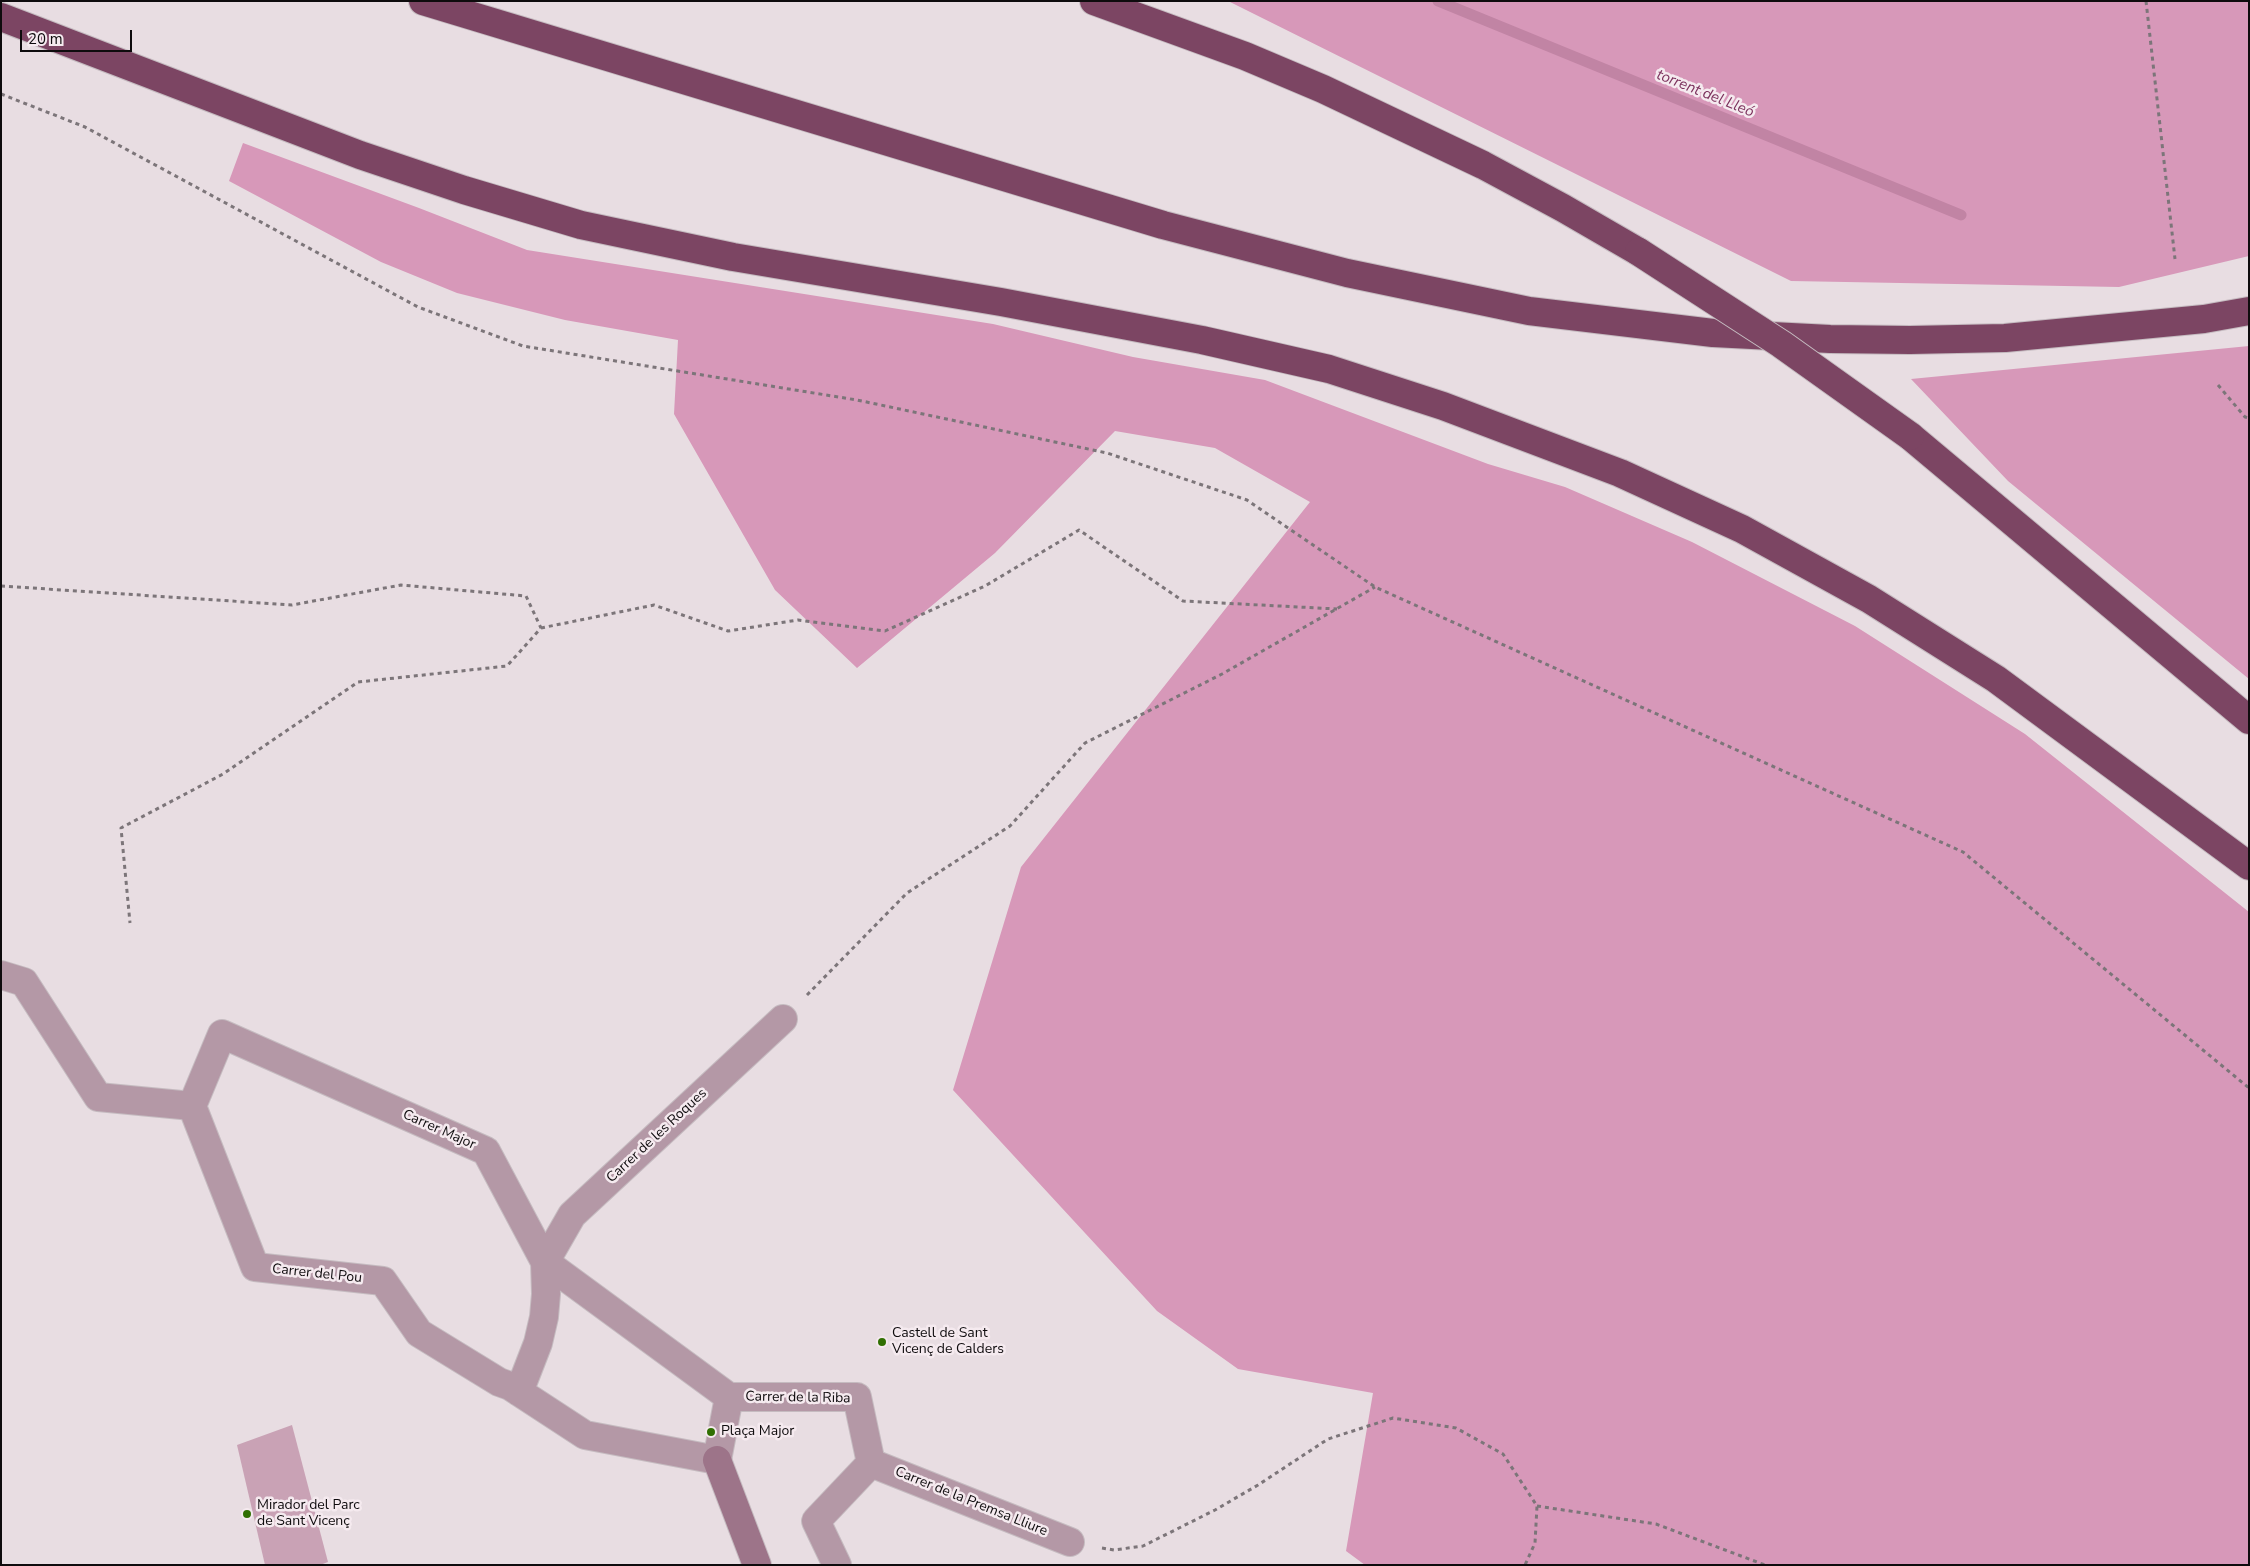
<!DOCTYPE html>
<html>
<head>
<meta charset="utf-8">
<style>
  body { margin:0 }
  #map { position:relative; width:2250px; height:1566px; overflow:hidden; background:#e8dde2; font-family:"Nunito Sans",sans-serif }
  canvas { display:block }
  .frame { position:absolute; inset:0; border:2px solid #0e0b0d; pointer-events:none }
  .scale { position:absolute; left:20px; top:30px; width:112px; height:22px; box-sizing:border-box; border:2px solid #0e0b0d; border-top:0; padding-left:6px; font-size:15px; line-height:18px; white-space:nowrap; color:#0e0b0d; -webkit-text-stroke:4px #f5eaef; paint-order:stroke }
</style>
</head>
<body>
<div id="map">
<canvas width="2250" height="1566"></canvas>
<div class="frame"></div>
<div class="scale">20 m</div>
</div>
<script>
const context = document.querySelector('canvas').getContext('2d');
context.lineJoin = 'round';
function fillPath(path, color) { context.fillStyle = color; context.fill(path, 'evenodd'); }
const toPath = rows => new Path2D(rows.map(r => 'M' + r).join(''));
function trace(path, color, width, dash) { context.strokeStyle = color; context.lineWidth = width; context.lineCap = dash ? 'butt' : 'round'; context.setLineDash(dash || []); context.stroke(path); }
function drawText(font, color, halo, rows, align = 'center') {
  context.font = font + ' "Nunito Sans",sans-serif'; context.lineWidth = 5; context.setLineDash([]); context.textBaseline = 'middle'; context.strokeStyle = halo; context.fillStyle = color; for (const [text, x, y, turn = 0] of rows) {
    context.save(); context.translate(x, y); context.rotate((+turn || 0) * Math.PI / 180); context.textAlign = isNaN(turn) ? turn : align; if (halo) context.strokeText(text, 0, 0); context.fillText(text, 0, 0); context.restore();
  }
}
fillPath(toPath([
  [292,1425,328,1562,320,1565,265,1565,237,1445]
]), '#c9a2b5');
fillPath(toPath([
  [1228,1,2249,1,2249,256,2119,287,1791,281],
  [243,143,419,208,527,250,993,324,1133,357,1265,380,1488,464,1565,487,1692,542,1855,626,2025,734,2249,912,2249,1565,1365,1565,1346,1551,1373,1393,1238,1369,1157,1311,953,1090,1021,867,1310,502,1215,448,1115,431,995,553,857,668,775,590,674,414,678,340,565,320,457,293,381,262,229,181],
  [2249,346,2249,679,2008,481,1911,379]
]), '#d798b9');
trace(toPath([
  [1438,1,1961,215]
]), '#c184a4', 11);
const street = toPath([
  [1,975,24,982,98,1097,192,1106],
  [192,1106,255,1267,383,1281,419,1333,499,1382,510,1386,585,1435,717,1460,729,1397],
  [192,1106,222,1034,486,1151,545,1262,729,1397],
  [545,1262,572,1215,783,1019],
  [519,1392,538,1343,544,1317,546,1294,545,1262],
  [729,1397,857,1397,871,1463],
  [871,1463,1070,1542],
  [837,1565,816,1521,871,1463]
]);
const secondary = toPath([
  [717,1460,757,1565]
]);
const highway = toPath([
  [423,1,1163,225,1347,273,1529,311,1713,333,1830,339,1910,340,2005,338,2204,319,2249,311],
  [1094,1,1245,56,1323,89,1483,165,1563,208,1639,252],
  [1,17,360,155,464,190,581,225,733,257,1001,302,1202,340,1329,369,1443,406,1620,473,1742,529,1869,599,1996,679,2249,866],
  [1910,436,2249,720]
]);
trace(street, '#c5bbc0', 30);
trace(secondary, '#c5bbc0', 30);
trace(highway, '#c5bbc0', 30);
trace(toPath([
  [2146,1,2175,259],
  [1,94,85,127,418,307,523,346,857,400,1107,453,1247,500,1375,587,1963,852,2249,1088],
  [2218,385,2245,417,2249,418],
  [1,586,292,605,401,585,526,596,541,628,507,666,358,682,223,774,121,828,130,923],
  [541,628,654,605,728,631,798,620,885,631,985,586,1079,530,1183,601,1337,609],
  [807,995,907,893,1010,826,1085,743,1222,674,1375,587],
  [1537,1506,1656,1524,1765,1565],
  [1102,1548,1114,1550,1143,1546,1215,1510,1258,1485,1328,1439,1393,1418,1456,1428,1503,1454,1537,1506,1535,1543,1525,1565]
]), '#7c7579', 3, [4, 4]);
trace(street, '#b498a6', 28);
trace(secondary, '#9d7489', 28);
trace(highway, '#7c4563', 28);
const highwayBridge = toPath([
  [1639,252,1781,344,1910,436]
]);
trace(highwayBridge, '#c5bbc0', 30, []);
trace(highwayBridge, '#7c4563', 28);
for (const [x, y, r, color] of [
  [882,1342,5,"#306f02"],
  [711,1432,5,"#306f02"],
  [247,1514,5,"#306f02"]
]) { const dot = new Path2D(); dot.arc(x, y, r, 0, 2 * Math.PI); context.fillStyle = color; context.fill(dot); trace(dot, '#f5eaef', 2); }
drawText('14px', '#0e0b0d', '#f5eaef', [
  ["Carrer Major",439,1130,24],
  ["Carrer de les Roques",657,1136,-43],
  ["Carrer del Pou",317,1274,6],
  ["Carrer de la Riba",798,1398,1],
  ["Carrer de la Premsa Lliure",971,1502,22]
]);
drawText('14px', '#0e0b0d', '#f5eaef', [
  ["Castell de Sant",892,1334],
  ["Vicenç de Calders",892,1350],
  ["Plaça Major",721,1432],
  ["Mirador del Parc",257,1506],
  ["de Sant Vicenç",257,1522]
], 'left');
drawText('italic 15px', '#7c325d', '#f5eaef', [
  ["torrent del Lleó",1705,94,22]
]);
</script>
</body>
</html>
